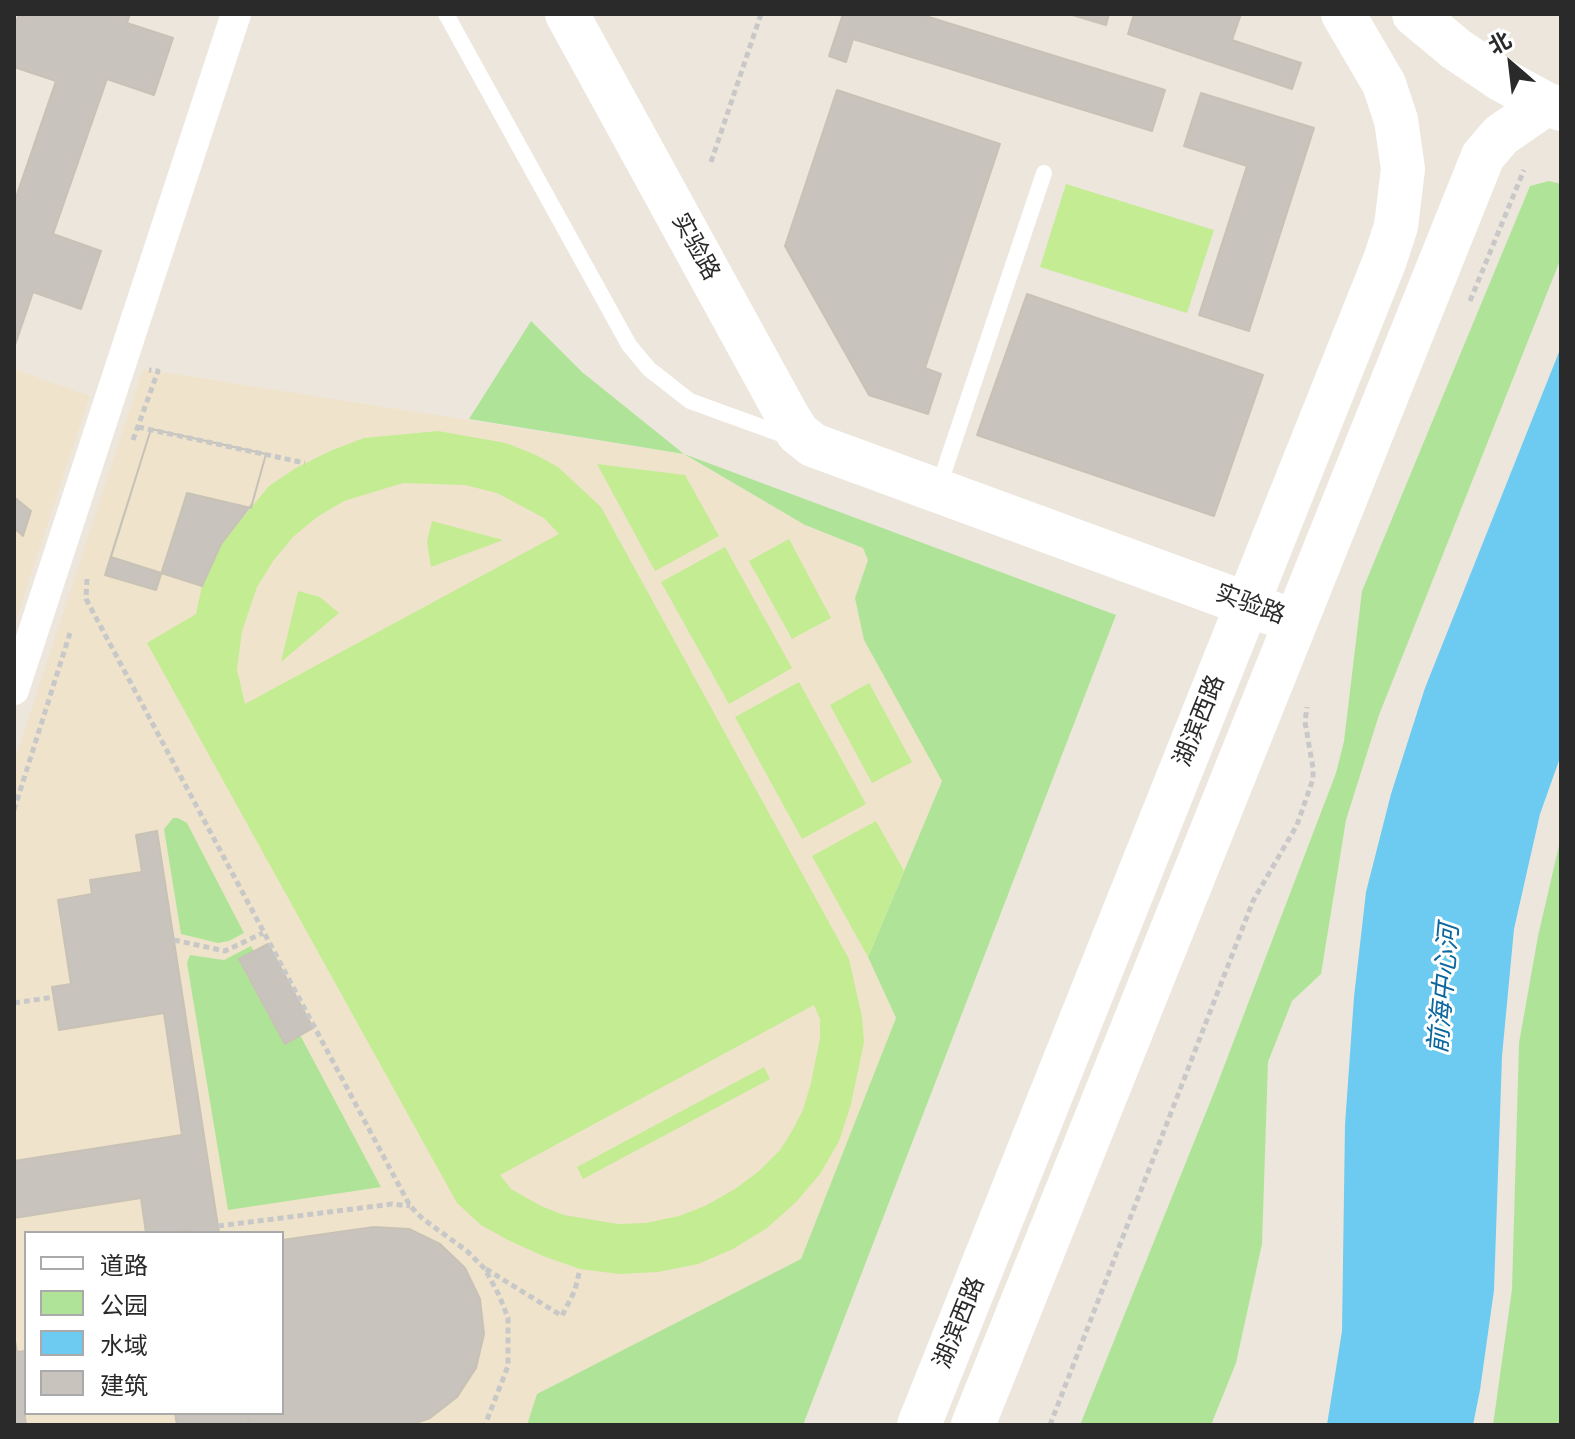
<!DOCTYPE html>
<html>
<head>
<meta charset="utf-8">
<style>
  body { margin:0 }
  #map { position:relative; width:1575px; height:1439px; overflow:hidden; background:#ede6dc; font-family:"Space Grotesk","Noto Sans SC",sans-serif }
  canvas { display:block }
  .frame { position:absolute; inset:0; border:16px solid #2a2a2a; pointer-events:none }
  .legend { position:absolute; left:24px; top:1231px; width:260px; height:184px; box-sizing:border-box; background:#fff; border:2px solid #aaa; margin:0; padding:10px 14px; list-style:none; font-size:24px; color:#2a2a2a }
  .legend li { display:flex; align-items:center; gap:16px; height:40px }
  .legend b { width:40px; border:2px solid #aaa }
  .north { position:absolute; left:1471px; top:24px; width:80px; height:80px; -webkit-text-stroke:6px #fff; paint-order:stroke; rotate:332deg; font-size:22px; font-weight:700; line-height:32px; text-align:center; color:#2a2a2a }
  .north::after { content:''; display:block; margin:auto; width:28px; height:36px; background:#2a2a2a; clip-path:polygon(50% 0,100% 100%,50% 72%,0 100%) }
</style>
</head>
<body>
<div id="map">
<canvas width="1575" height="1439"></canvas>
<div class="frame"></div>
<ul class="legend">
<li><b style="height:10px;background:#fff"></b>道路</li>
<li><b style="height:22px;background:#afe498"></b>公园</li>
<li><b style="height:22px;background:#6dcaf0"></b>水域</li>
<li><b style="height:22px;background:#c8c3bc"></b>建筑</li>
</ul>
<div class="north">北</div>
</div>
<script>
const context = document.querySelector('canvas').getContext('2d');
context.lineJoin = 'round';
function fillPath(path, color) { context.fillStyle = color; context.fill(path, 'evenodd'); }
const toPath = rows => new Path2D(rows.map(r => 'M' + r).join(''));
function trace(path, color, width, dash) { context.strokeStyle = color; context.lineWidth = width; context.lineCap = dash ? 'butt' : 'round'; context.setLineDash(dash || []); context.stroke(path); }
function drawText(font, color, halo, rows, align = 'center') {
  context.font = font + ' "Space Grotesk","Noto Sans SC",sans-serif'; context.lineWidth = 6; context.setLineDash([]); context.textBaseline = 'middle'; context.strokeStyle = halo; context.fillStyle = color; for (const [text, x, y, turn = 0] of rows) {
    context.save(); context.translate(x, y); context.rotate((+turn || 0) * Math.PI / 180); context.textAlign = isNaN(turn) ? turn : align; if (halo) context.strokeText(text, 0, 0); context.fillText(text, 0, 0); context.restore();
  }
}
fillPath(toPath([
  [14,369,90,396,14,626],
  [143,369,684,454,805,525,863,548,868,560,855,598,942,781,868,957,896,1018,801,1260,538,1394,527,1425,14,1425,14,762],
  [26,1233,282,1233,282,1413,26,1413]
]), '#efe4cb');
fillPath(toPath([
  [1549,181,1561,184,1561,258,1379,715,1346,820,1321,974,1292,1001,1268,1062,1262,1244,1236,1363,1211,1425,1080,1425,1215,1090,1336,773,1344,741,1362,591,1530,186],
  [531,321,582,372,684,454,1116,615,803,1425,527,1425,537,1394,801,1259,896,1018,868,957,942,781,864,640,855,598,868,560,863,548,805,525,684,454,469,419],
  [173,818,178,818,187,823,244,933,229,941,218,943,181,934,164,829],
  [1561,837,1561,1425,1493,1425,1512,1289,1519,1043,1538,936],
  [251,946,300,1035,381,1187,228,1210,187,963,190,955,224,960]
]), '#afe498');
fillPath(toPath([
  [1066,184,1214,230,1187,313,1040,267],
  [438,431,506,443,536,455,558,467,601,507,849,959,862,1017,864,1042,851,1104,839,1141,820,1174,796,1202,767,1228,733,1249,698,1264,658,1272,619,1274,580,1269,543,1256,508,1240,481,1225,457,1203,147,643,196,614,202,586,221,544,269,486,296,468,330,451,364,438],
  [403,483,465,485,497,493,544,518,559,534,245,704,237,670,242,631,257,587,273,561,293,537,317,517,344,501],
  [814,1005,820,1019,820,1038,811,1083,803,1110,792,1131,780,1150,759,1171,735,1189,705,1206,679,1216,646,1223,618,1224,564,1215,541,1206,511,1189,500,1175],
  [597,464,685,475,719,536,655,571],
  [432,521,503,540,431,567,427,542],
  [789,539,831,618,792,639,749,561],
  [725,547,792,668,729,704,661,582],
  [298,591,320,597,339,613,281,662],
  [799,682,866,804,802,839,735,717],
  [869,683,912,762,872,783,830,705],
  [876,821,904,871,868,957,812,856],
  [764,1067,770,1079,583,1179,577,1167]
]), '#c3ec93');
fillPath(toPath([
  [1561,347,1561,755,1540,814,1514,929,1502,1056,1494,1290,1480,1390,1473,1425,1327,1425,1342,1331,1345,1125,1354,997,1366,892,1391,794,1425,688]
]), '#6dcaf0');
const building = toPath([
  [19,14,130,14,127,23,173,38,154,95,107,79,53,234,101,251,81,309,33,292,14,348,14,203,56,81,14,67,14,27,19,14],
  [843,14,919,14,1165,90,1152,131,853,39,846,62,829,56,843,14],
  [1069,14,1109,14,1106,25,1069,14],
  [1134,14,1241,14,1232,40,1301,63,1292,89,1128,34,1134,14],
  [837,90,1000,144,925,368,941,374,928,414,869,395,785,246,837,90],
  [1201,93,1314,128,1249,331,1199,315,1247,166,1184,146,1201,93],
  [1027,294,1263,375,1214,516,977,435,1027,294],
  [151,429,266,454,251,508,187,493,156,590,105,575,151,429],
  [151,429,266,454,252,504,221,544,202,586,111,557,151,429],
  [14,497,31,511,23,536,14,528,14,497],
  [157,831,219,1233,194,1233,194,1230,146,1233,141,1198,14,1218,14,1161,182,1135,164,1013,59,1030,52,987,71,984,58,900,92,894,90,880,142,872,136,835,157,831],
  [268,944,313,1028,285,1044,239,959,268,944],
  [374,1227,409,1229,440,1244,465,1268,480,1299,484,1334,476,1368,457,1397,430,1418,410,1425,249,1425,247,1413,282,1413,282,1240,374,1227],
  [14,1335,17,1352,26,1351,26,1409,24,1409,26,1425,14,1425,14,1335],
  [175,1413,247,1413,249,1425,177,1425,175,1413]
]);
fillPath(building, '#c8c3bc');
trace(building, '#c8c2b6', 2);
trace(toPath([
  [711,162,761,14],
  [1470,301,1524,170],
  [138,427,305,463],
  [133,440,158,371,149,370],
  [87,579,86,599,410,1206,423,1219,467,1251,485,1269,499,1295,508,1318,508,1366,485,1425],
  [14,810,70,633],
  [174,940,225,951,263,933],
  [14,1003,54,997],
  [218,1226,392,1204,410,1206],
  [486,1269,562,1316,575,1290,580,1269],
  [1050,1425,1253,901,1297,825,1313,779,1313,768,1305,722,1307,707]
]), '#c8c8c8', 5, [6, 4]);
trace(toPath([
  [446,14,629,345,649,369,690,401,792,438],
  [938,489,1044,173]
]), '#fff', 16);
trace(toPath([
  [14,690,236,14]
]), '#fff', 30);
trace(toPath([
  [567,14,788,417,798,433,813,445,1274,614],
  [1414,14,1456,49,1502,80,1546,104,1561,109],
  [919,1425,1385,260,1396,226,1403,169,1396,120,1384,84,1343,14],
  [973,1425,1483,156,1501,135,1546,104]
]), '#fff', 44);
drawText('24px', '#2a2a2a', '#fff', [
  ["实验路",695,247,61],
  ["实验路",1250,605,20],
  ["湖滨西路",1200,721,-68],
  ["湖滨西路",960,1323,-68]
]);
drawText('italic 26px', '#0b679d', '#fff', [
  ["前海中心河",1445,989,-85]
]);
</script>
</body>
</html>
